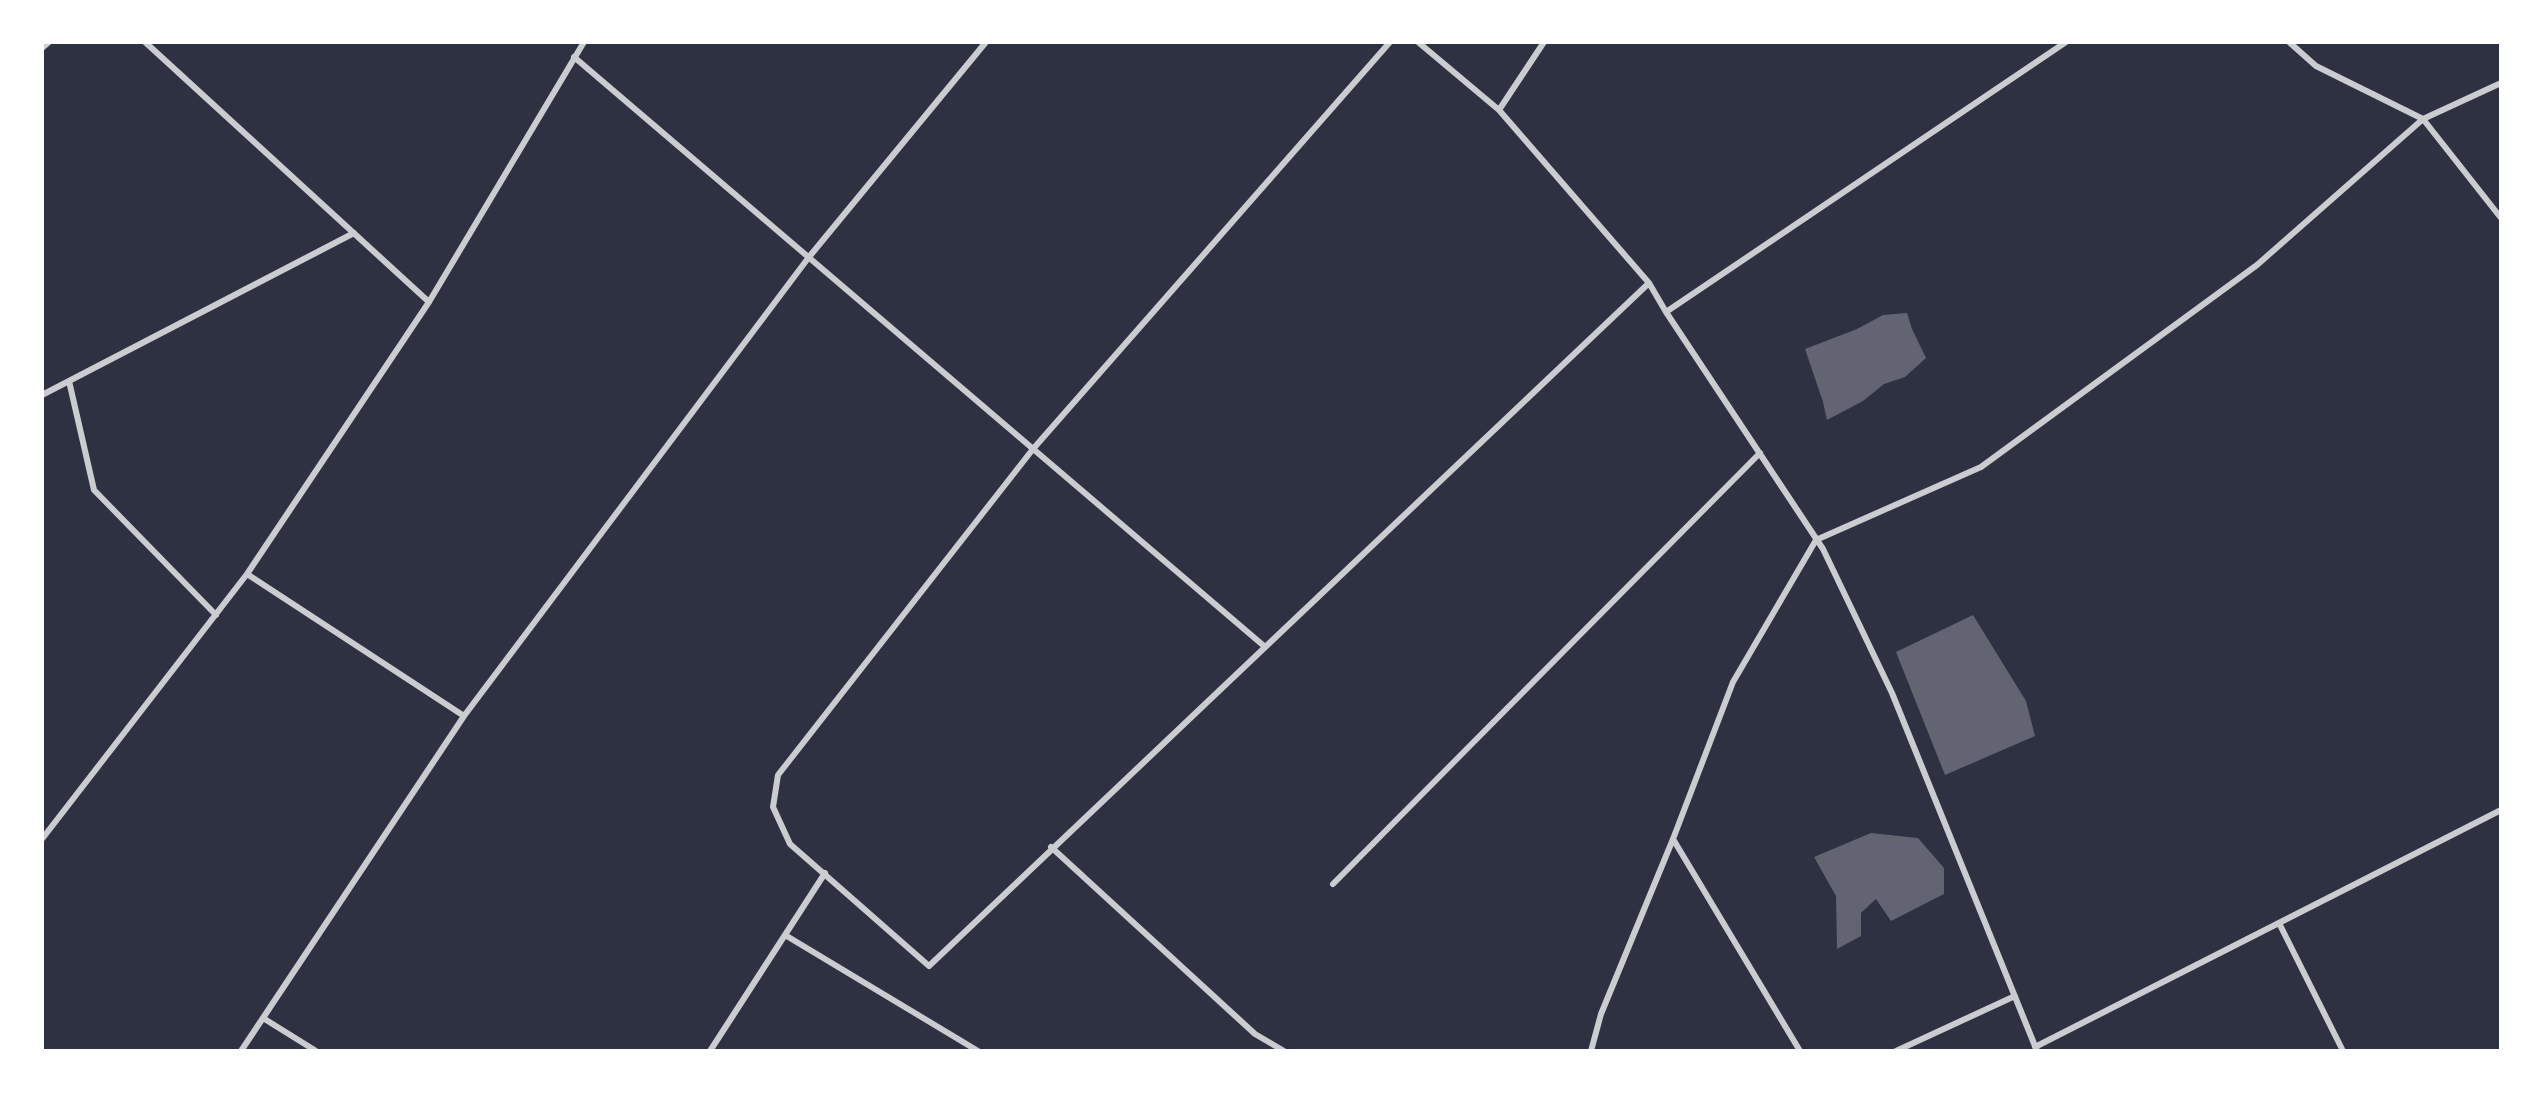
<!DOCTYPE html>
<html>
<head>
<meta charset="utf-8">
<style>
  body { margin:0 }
  #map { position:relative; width:2543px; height:1093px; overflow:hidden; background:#2d3142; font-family:"Roboto Condensed",sans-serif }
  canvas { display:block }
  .frame { position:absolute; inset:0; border:44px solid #fff; pointer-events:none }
</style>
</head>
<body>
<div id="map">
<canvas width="2543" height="1093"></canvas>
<div class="frame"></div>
</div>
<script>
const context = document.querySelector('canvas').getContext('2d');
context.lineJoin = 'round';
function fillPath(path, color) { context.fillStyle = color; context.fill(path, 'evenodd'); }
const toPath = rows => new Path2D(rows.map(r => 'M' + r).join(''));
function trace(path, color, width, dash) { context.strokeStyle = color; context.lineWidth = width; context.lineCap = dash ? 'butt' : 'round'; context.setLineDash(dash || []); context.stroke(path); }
fillPath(toPath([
  [1907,313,1912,329,1926,358,1905,377,1884,384,1863,401,1827,420,1823,402,1805,349,1857,329,1883,315],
  [1973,615,2026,701,2035,736,1945,775,1896,652],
  [1871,833,1918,838,1944,868,1944,894,1891,921,1876,899,1861,913,1861,936,1837,949,1836,896,1814,857]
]), '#626471');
trace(toPath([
  [145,42,429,302],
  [1390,42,1033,449,778,775,773,807,790,844,929,966,1649,283],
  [1418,42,1499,110,1649,283,1666,312,1823,549,1892,693,2037,1051],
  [2289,42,2316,66,2423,119,2501,218],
  [42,48,49,42],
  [574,57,1264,646],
  [1499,110,1544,42],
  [1666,312,2066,42],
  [69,381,94,490,216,615],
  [42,395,354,233],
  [247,574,464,716],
  [42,839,247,574,429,302,584,42],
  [1673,839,1800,1051],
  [1051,847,1255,1034,1284,1051],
  [1333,884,1760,453],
  [2279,923,2343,1051],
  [785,935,978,1051],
  [263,1018,316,1051],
  [2035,1047,2501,810],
  [241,1051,464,716,809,257,986,42],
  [710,1051,825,873],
  [1591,1051,1601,1014,1673,839,1733,682,1816,540,1981,467,2257,265,2423,119,2501,83],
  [1896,1051,2015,996]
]), '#caccd0', 6);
</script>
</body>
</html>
